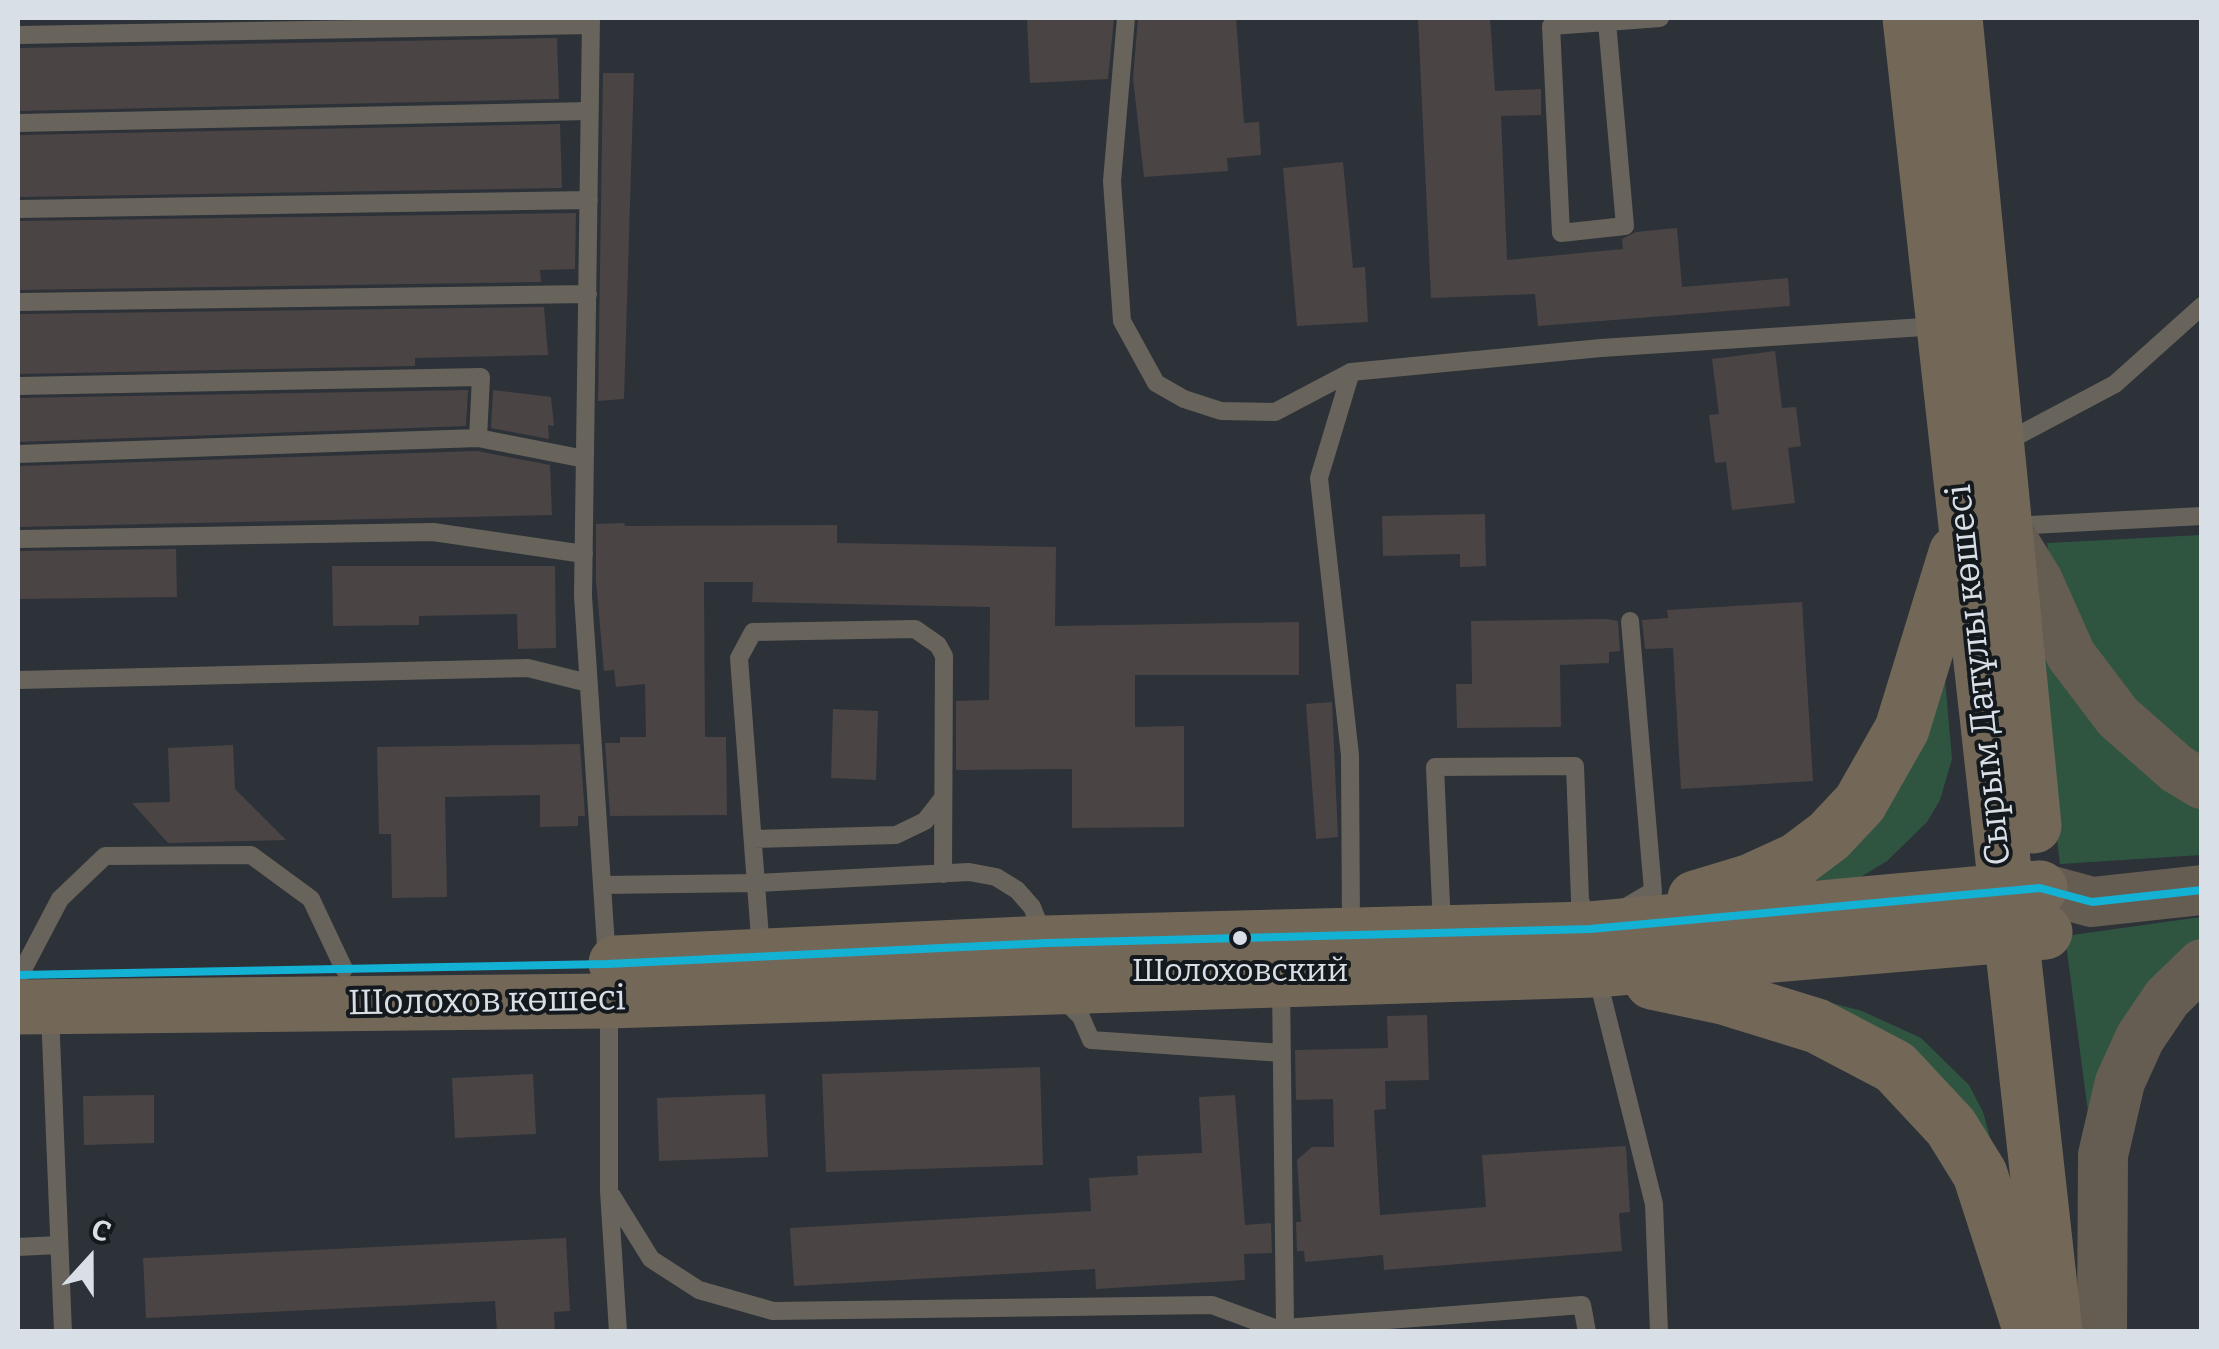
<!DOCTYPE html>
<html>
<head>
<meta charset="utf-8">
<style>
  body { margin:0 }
  #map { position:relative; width:2219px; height:1349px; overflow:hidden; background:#2c3238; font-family:Bitter,serif }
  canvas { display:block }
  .frame { position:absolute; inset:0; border:20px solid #d9dfe6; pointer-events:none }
  .north { position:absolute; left:40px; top:1209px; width:100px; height:100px; -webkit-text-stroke:8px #14191e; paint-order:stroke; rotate:21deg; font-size:28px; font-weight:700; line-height:40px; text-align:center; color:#d9dfe6 }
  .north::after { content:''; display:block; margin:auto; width:35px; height:45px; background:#d9dfe6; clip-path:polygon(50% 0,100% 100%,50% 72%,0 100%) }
</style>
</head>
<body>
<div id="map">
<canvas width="2219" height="1349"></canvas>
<div class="frame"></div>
<div class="north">С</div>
</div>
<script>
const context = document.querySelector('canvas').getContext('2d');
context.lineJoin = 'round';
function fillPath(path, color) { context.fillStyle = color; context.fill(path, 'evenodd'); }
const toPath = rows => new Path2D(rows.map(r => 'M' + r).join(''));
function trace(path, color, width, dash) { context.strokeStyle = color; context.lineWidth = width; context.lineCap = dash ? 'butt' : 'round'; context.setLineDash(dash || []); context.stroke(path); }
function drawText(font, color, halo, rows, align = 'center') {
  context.font = font + ' Bitter,serif'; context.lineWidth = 8; context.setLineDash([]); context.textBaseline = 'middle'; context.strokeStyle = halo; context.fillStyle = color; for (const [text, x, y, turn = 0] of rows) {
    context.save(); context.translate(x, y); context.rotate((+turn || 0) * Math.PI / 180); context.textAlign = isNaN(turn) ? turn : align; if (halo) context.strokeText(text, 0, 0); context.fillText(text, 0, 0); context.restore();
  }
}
fillPath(toPath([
  [2201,535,2201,772,2152,735,2053,580,2047,543],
  [2028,590,2201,797,2201,855,2060,864],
  [1942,645,1952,759,1940,800,1927,822,1887,861,1859,878,1773,883],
  [2201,917,2201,949,2092,1143,2065,936],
  [1779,989,1862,1011,1921,1038,1969,1085,1983,1112,1994,1152]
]), '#2f5541');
fillPath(toPath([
  [1027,18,1114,18,1108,79,1030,83],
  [1138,18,1236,18,1244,123,1259,122,1261,155,1227,158,1228,171,1144,177,1133,78],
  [1418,18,1490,18,1495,91,1541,89,1541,115,1501,116,1507,260,1623,249,1622,239,1636,232,1677,228,1682,287,1788,278,1790,306,1538,326,1535,294,1431,298],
  [557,38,559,99,18,111,18,48],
  [603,73,634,73,624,399,598,401],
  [560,124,562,188,18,197,18,135],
  [1343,162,1353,268,1365,267,1368,322,1297,326,1283,168],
  [576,213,575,269,540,270,541,282,18,290,18,221],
  [544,307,548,355,415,358,415,366,18,374,18,314],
  [1775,351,1782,408,1796,407,1801,446,1788,448,1795,503,1732,510,1726,462,1715,463,1709,415,1719,414,1712,359],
  [468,390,466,426,18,442,18,398],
  [493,390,551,397,554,426,548,425,549,439,491,428],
  [477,451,550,465,552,515,18,527,18,466],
  [1485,514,1486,566,1460,567,1460,554,1383,556,1382,516],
  [624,523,625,526,837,525,837,543,1056,547,1055,626,1299,622,1299,675,1135,675,1135,727,1184,726,1184,827,1072,828,1072,769,956,770,956,701,989,700,990,607,752,602,753,582,704,582,705,737,726,737,727,815,610,816,605,743,620,743,620,737,646,737,645,684,616,687,614,670,604,671,596,581,596,524],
  [176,549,177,597,18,599,18,551],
  [332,566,555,566,556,648,518,649,517,614,419,616,419,625,333,626],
  [1802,602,1813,781,1681,789,1673,648,1645,649,1642,620,1668,618,1667,610],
  [1607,619,1618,621,1620,651,1609,652,1609,663,1560,665,1561,727,1457,728,1456,684,1472,684,1471,621],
  [1332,702,1338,837,1316,839,1306,704],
  [833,709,878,711,876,780,831,778],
  [580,744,585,816,578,816,578,826,540,827,540,795,445,797,447,897,392,898,391,834,379,834,377,747],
  [233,745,235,789,286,840,168,843,132,803,170,802,168,748],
  [1427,1015,1429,1080,1385,1081,1386,1109,1374,1110,1380,1215,1486,1207,1482,1155,1626,1146,1630,1212,1619,1213,1622,1251,1384,1270,1383,1255,1305,1262,1304,1251,1297,1251,1296,1222,1301,1222,1297,1160,1312,1147,1334,1147,1333,1099,1296,1100,1295,1050,1388,1048,1387,1016],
  [1040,1067,1043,1165,826,1172,822,1074],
  [533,1074,536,1134,455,1138,452,1078],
  [765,1094,768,1157,659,1161,657,1098],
  [154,1095,154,1143,84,1145,83,1096],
  [1235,1095,1245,1225,1271,1223,1272,1253,1244,1254,1245,1280,1096,1289,1095,1269,794,1286,790,1228,1091,1211,1089,1178,1138,1175,1137,1156,1202,1153,1199,1097],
  [566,1238,570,1311,554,1312,555,1332,497,1332,495,1301,146,1318,143,1258]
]), '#4a4445');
trace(toPath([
  [591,18,583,596,607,961],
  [1126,18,1112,181,1122,321,1156,383,1184,399,1221,411,1275,412,1351,372],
  [1607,22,1625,226,1561,233,1551,26,1607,22,1660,18],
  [18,35,591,25],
  [18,123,590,111],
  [18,209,589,200],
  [18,302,588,294],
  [18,386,481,377,478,438,585,459],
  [2002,444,2115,384,2202,306],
  [18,454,478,438],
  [2012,526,2202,516],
  [18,539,433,532,584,554],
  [18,680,528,668,588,683],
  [754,839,896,835,925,821,943,798],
  [602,885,757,883,969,872,996,877,1017,890,1032,907,1044,937],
  [1624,908,1653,891,1630,621],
  [1442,927,1435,767,1575,766,1580,900,1588,923],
  [1351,929,1350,755,1319,478,1351,372,1601,348,1939,326],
  [761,951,739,658,753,632,915,629,938,645,944,656,943,874],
  [20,975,60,899,105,856,251,855,311,899,344,969],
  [1597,976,1654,1204,1659,1332],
  [1281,984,1285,1328,1582,1305,1587,1332],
  [1064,1000,1081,1017,1091,1040,1282,1053],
  [609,1007,609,1191,618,1332],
  [50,1013,63,1332],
  [612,1196,651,1259,699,1290,773,1311,1212,1305,1285,1332],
  [18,1247,58,1245]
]), '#68645c', 18);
trace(toPath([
  [2004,526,2038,581,2071,655,2118,717,2177,769,2202,784],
  [2040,888,2092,902,2202,890],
  [2102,1332,2103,1155,2120,1082,2140,1038,2167,998,2202,964]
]), '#665d52', 50);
trace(toPath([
  [1910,18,2055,1332],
  [1955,18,2034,826],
  [1695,898,1751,881,1797,860,1829,836,1860,803,1902,729,1956,553],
  [616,963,1046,943,1590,929,2040,888],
  [1652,982,1723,997,1817,1026,1895,1067,1951,1127,1980,1174,2031,1332],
  [18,1007,609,1001,1595,970,2045,932]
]), '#736858', 55);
trace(toPath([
  [18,975,607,964,1046,943,1590,929,2040,888,2092,902,2202,890]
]), '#13b2d5', 8);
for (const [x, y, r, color] of [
  [1240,938,9,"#d9dfe6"]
]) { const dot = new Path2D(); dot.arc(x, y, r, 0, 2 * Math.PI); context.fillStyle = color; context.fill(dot); trace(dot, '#14191e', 4); }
drawText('32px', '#d9dfe6', '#14191e', [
  ["Шолоховский",1240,972]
]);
drawText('35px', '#d9dfe6', '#14191e', [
  ["Сырым Датұлы көшесі",1980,675,-96],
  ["Шолохов көшесі",487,1002,-1]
]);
</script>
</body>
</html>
